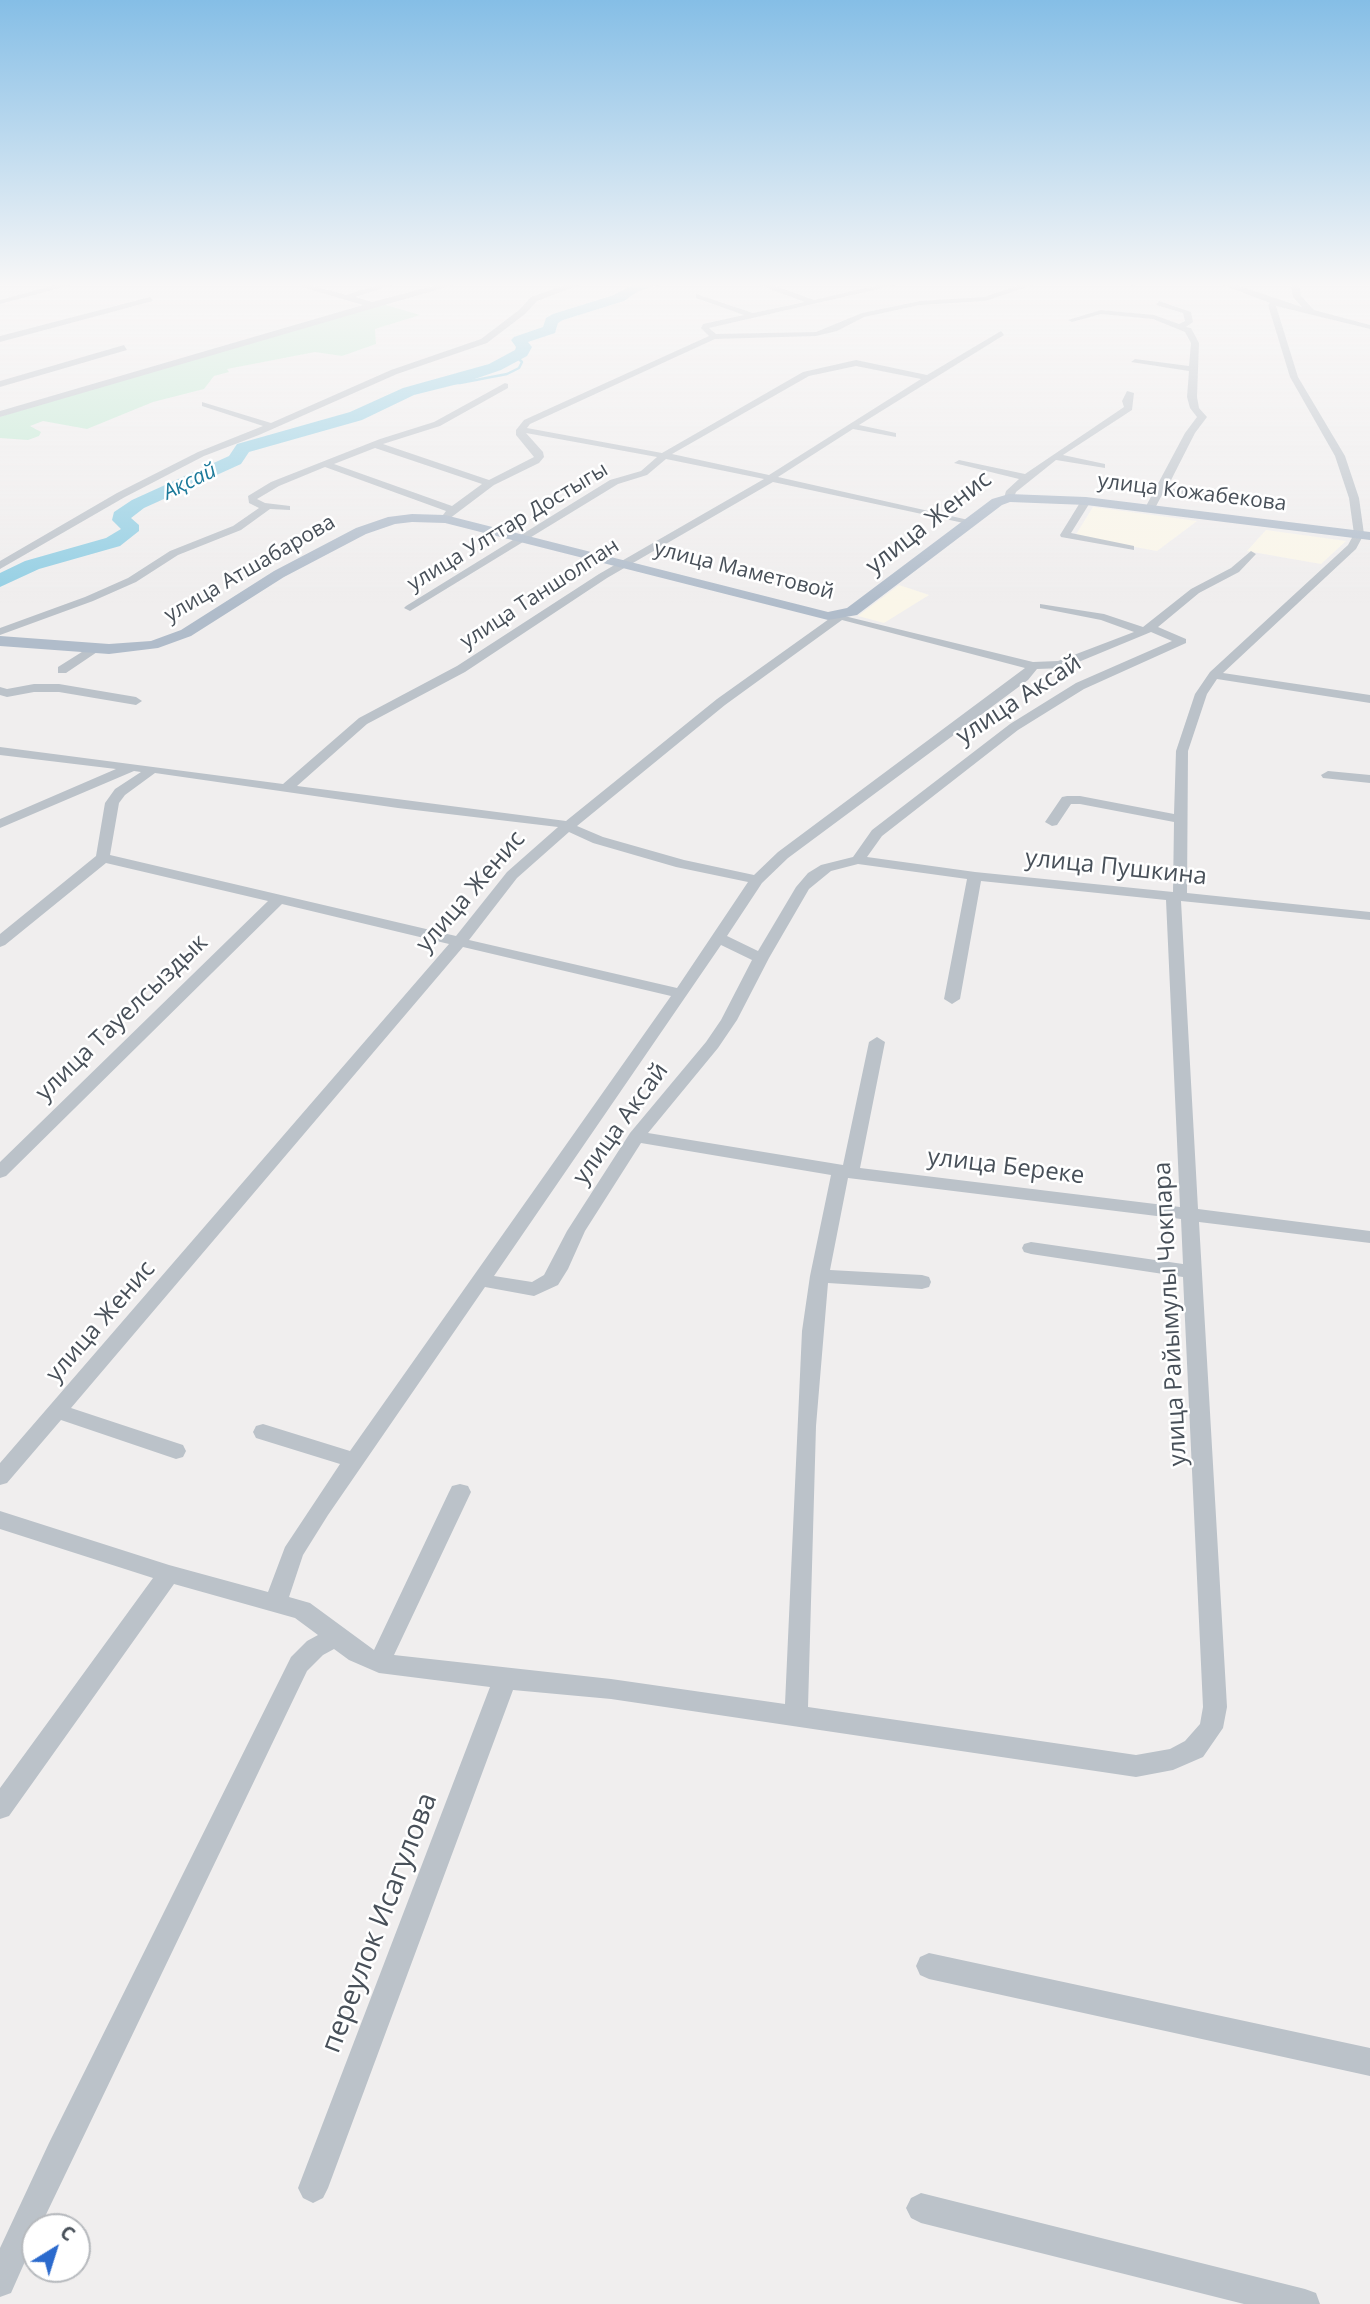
<!DOCTYPE html>
<html>
<head>
<meta charset="utf-8">
<style>
  body { margin:0 }
  #map { position:relative; width:1370px; height:2304px; overflow:hidden; background:#f0eeee; font-family:"Open Sans",sans-serif }
  canvas { display:block }
  .north { position:absolute; left:21px; top:2213px; width:70px; height:70px; box-sizing:border-box; background:#fff; border:2px solid #b6b9bd; border-radius:50%; rotate:38deg; font-size:19px; font-weight:700; line-height:28px; text-align:center; color:#485059 }
  .north::after { content:''; display:block; margin:auto; width:24px; height:32px; background:#2b6acd; clip-path:polygon(50% 0,100% 100%,50% 72%,0 100%) }
</style>
</head>
<body>
<div id="map">
<canvas width="1370" height="2304"></canvas>
<div class="north">С</div>
</div>
<script>
const context = document.querySelector('canvas').getContext('2d');
context.lineJoin = 'round';
function fillPath(path, color) { context.fillStyle = color; context.fill(path, 'evenodd'); }
const toPath = rows => new Path2D(rows.map(r => 'M' + r).join(''));
function trace(path, color, width, dash) { context.strokeStyle = color; context.lineWidth = width; context.lineCap = dash ? 'butt' : 'round'; context.setLineDash(dash || []); context.stroke(path); }
function drawText(font, color, halo, rows, align = 'center') {
  context.font = font + ' "Open Sans",sans-serif'; context.lineWidth = 5; context.setLineDash([]); context.textBaseline = 'middle'; context.strokeStyle = halo; context.fillStyle = color; for (const [text, x, y, turn = 0] of rows) {
    context.save(); context.translate(x, y); context.rotate((+turn || 0) * Math.PI / 180); context.textAlign = isNaN(turn) ? turn : align; if (halo) context.strokeText(text, 0, 0); context.fillText(text, 0, 0); context.restore();
  }
}
fillPath(toPath([
  [1093,507,1197,521,1157,551,1075,536],
  [1266,530,1346,541,1321,564,1247,551],
  [899,585,929,595,884,623,858,616]
]), '#faf6e9');
fillPath(toPath([
  [383,304,420,315,375,329,376,344,342,356,315,352,227,369,229,372,214,376,204,389,153,402,87,429,43,421,30,426,41,432,39,436,28,440,0,438,0,417,8,414]
]), '#c1ead3');
trace(toPath([
  [444,383,460,383,507,374,519,368,522,362,517,357]
]), '#92cee3', 2.5);
fillPath(toPath([
  [636,283,666,283,638,291,624,301,563,320,558,323,555,333,528,342,532,347,527,356,501,370,466,382,414,395,362,420,249,452,241,464,144,508,131,518,139,525,139,531,120,546,39,569,0,587,0,573,25,561,106,538,121,529,112,520,114,512,132,500,229,456,237,444,350,412,403,388,489,364,515,350,516,347,511,340,514,337,543,327,546,318,553,314,614,295,636,283]
]), '#92cee3');
fillPath(toPath([
  [63,283,78,283,0,304,0,300,63,283],
  [302,283,346,295,384,283,398,283,355,297,372,302,445,283,460,283,0,417,0,411,363,305,302,287,302,283],
  [571,283,584,283,537,301,525,314,487,343,397,374,259,435,204,456,125,497,0,569,0,561,117,493,198,452,263,426,202,406,202,402,271,423,391,370,481,339,519,310,531,297,571,283],
  [754,283,767,283,814,300,888,283,904,283,709,328,716,334,816,332,862,313,920,301,984,297,1026,283,1039,283,985,301,920,305,864,317,837,331,816,336,715,339,530,424,527,428,662,453,803,372,856,360,927,375,1001,331,1004,335,859,425,896,433,896,437,853,429,778,477,973,521,973,525,773,482,607,578,465,672,367,724,297,786,566,821,717,699,836,614,1033,662,1058,661,1134,632,1101,620,1040,608,1040,604,1104,614,1143,627,1191,589,1231,568,1251,551,1256,554,1239,572,1199,593,1158,627,1186,639,1186,643,1084,689,1018,730,882,836,867,857,975,872,1173,892,1174,822,1080,804,1071,804,1057,825,1052,826,1045,822,1062,797,1067,796,1080,796,1174,814,1176,751,1195,694,1210,672,1348,545,1354,534,1349,498,1335,456,1290,377,1268,305,1270,303,1218,283,1230,283,1302,307,1293,297,1291,283,1299,283,1301,296,1314,310,1370,325,1370,329,1276,306,1298,377,1345,456,1359,498,1364,534,1356,549,1223,673,1370,695,1370,703,1217,679,1207,694,1188,751,1187,893,1370,912,1370,920,1181,901,1198,1209,1370,1231,1370,1243,1199,1222,1227,1707,1223,1728,1203,1757,1173,1770,1136,1777,611,1699,513,1690,328,2188,323,2198,313,2203,303,2198,298,2188,490,1687,379,1673,349,1660,334,1649,323,1655,307,1671,40,2227,35,2227,35,2239,11,2293,0,2297,0,2248,49,2143,291,1657,307,1641,318,1635,295,1618,174,1584,9,1816,0,1819,0,1788,153,1578,0,1529,0,1511,169,1565,268,1592,285,1547,340,1464,256,1438,253,1432,256,1426,263,1424,350,1451,671,996,463,947,71,1408,183,1445,186,1451,183,1457,176,1459,61,1420,7,1483,0,1485,0,1463,449,944,282,904,6,1176,0,1178,0,1162,268,901,106,863,5,945,0,947,0,934,96,856,105,803,115,789,141,772,134,771,0,828,0,819,116,769,0,755,0,747,283,784,359,718,457,666,599,574,764,479,666,459,647,475,618,484,410,611,404,608,406,606,610,480,641,471,657,457,526,433,543,452,544,457,539,463,494,485,445,522,440,519,446,511,325,467,279,486,257,499,265,503,290,506,290,510,270,509,241,530,178,555,136,582,93,601,0,635,0,628,85,597,128,578,170,551,233,526,259,508,249,503,248,496,271,482,380,439,434,422,505,383,508,384,508,388,440,426,383,444,489,480,534,457,516,435,516,430,524,420,709,336,701,328,703,324,744,315,696,298,696,294,753,313,805,302,754,283],
  [856,366,921,379,769,475,672,454,809,376,856,366],
  [375,448,482,484,452,506,334,464,375,448],
  [842,620,1025,668,778,852,754,875,684,860,603,837,577,826,725,705,842,620],
  [1151,632,1172,641,1076,683,1010,724,872,830,853,857,821,865,808,873,796,887,758,951,727,936,762,883,788,858,1028,680,1037,669,1064,668,1151,632],
  [155,773,398,808,558,827,507,872,456,936,110,855,119,803,125,795,155,773],
  [569,832,593,843,676,867,748,882,677,988,469,940,517,878,569,832],
  [858,864,967,879,944,999,952,1004,960,999,981,881,1166,900,1180,1207,860,1168,885,1042,877,1037,869,1042,843,1165,648,1133,718,1048,737,1020,769,958,809,889,831,871,858,864],
  [721,945,752,960,721,1020,706,1042,630,1133,567,1231,544,1275,532,1282,494,1276,721,945],
  [641,1143,831,1175,810,1276,802,1331,785,1704,611,1679,394,1655,471,1492,468,1486,460,1484,452,1486,449,1492,374,1650,310,1603,289,1597,303,1555,328,1515,485,1287,534,1296,558,1285,568,1269,585,1231,641,1143],
  [848,1178,1181,1219,1183,1264,1031,1242,1024,1244,1022,1248,1024,1252,1031,1254,1183,1277,1203,1707,1200,1724,1185,1741,1170,1749,1136,1755,808,1707,816,1426,828,1283,922,1289,929,1287,931,1282,929,1277,922,1275,830,1270,848,1178],
  [1126,283,1137,283,1138,284,1134,286,1126,283],
  [150,297,153,301,0,342,0,336,150,297],
  [1159,301,1191,312,1193,322,1186,327,1191,328,1199,343,1197,397,1199,408,1207,417,1195,433,1167,488,1216,494,1221,497,1216,500,1163,493,1154,510,1150,511,1145,508,1185,433,1197,417,1190,408,1187,397,1189,371,1131,362,1135,359,1189,366,1191,343,1185,332,1153,319,1101,314,1072,322,1068,320,1101,310,1154,315,1179,324,1185,321,1183,313,1156,305,1159,301],
  [124,345,127,350,0,387,0,381,124,345],
  [1127,391,1134,393,1132,410,1063,455,1105,464,1105,468,1056,460,1016,492,1013,500,1009,501,1004,498,1006,491,1019,479,954,463,959,460,1025,474,1124,407,1122,401,1127,391],
  [1086,498,1091,501,1071,533,1134,546,1134,550,1061,537,1060,535,1081,501,1086,498],
  [93,645,103,648,66,673,58,673,58,667,93,645],
  [34,684,59,684,136,697,142,701,136,705,59,692,34,692,7,697,0,695,0,687,7,689,34,684],
  [1328,771,1370,775,1370,783,1323,778,1321,775,1328,771],
  [929,1953,1370,2048,1370,2076,929,1979,920,1975,916,1966,920,1957,929,1953],
  [921,2193,1305,2289,1316,2293,1320,2304,1244,2304,921,2223,911,2218,906,2208,911,2198,921,2193]
]), '#bbc2c9');
fillPath(toPath([
  [1009,494,1086,497,1370,532,1370,540,1086,505,1010,502,1002,505,857,615,828,620,445,523,412,522,395,524,366,534,284,577,191,636,158,648,109,654,0,646,0,636,109,644,151,641,181,630,274,571,356,528,388,517,412,514,445,515,828,612,847,608,992,499,1009,494]
]), '#b0bcca');
const sky = context.createLinearGradient(0, 0, 0, 606);
sky.addColorStop(0, '#85bee6');
sky.addColorStop(0.47, '#f8f7f7');
sky.addColorStop(1, '#f8f7f700');
context.fillStyle = sky;
context.fillRect(0, 0, 1370, 606);
drawText('italic 21px', '#1b799a', '#fff', [
  ["Ақсай",190,482,-26]
]);
drawText('21px', '#485059', '#fff', [
  ["улица Кожабекова",1192,493,7],
  ["улица Улттар Достыгы",508,527,-31],
  ["улица Атшабарова",250,569,-30],
  ["улица Маметовой",744,571,14],
  ["улица Таншолпан",540,594,-33]
]);
drawText('24px', '#485059', '#fff', [
  ["улица Женис",929,523,-38],
  ["улица Аксай",1019,700,-33],
  ["улица Пушкина",1116,868,6],
  ["улица Женис",471,892,-49],
  ["улица Тауелсыздык",122,1018,-44],
  ["улица Аксай",621,1124,-54],
  ["улица Береке",1006,1167,7],
  ["улица Райымулы Чокпара",1171,1314,-93],
  ["улица Женис",101,1322,-49]
]);
drawText('28px', '#485059', '#fff', [
  ["переулок Исагулова",380,1923,-69]
]);
</script>
</body>
</html>
